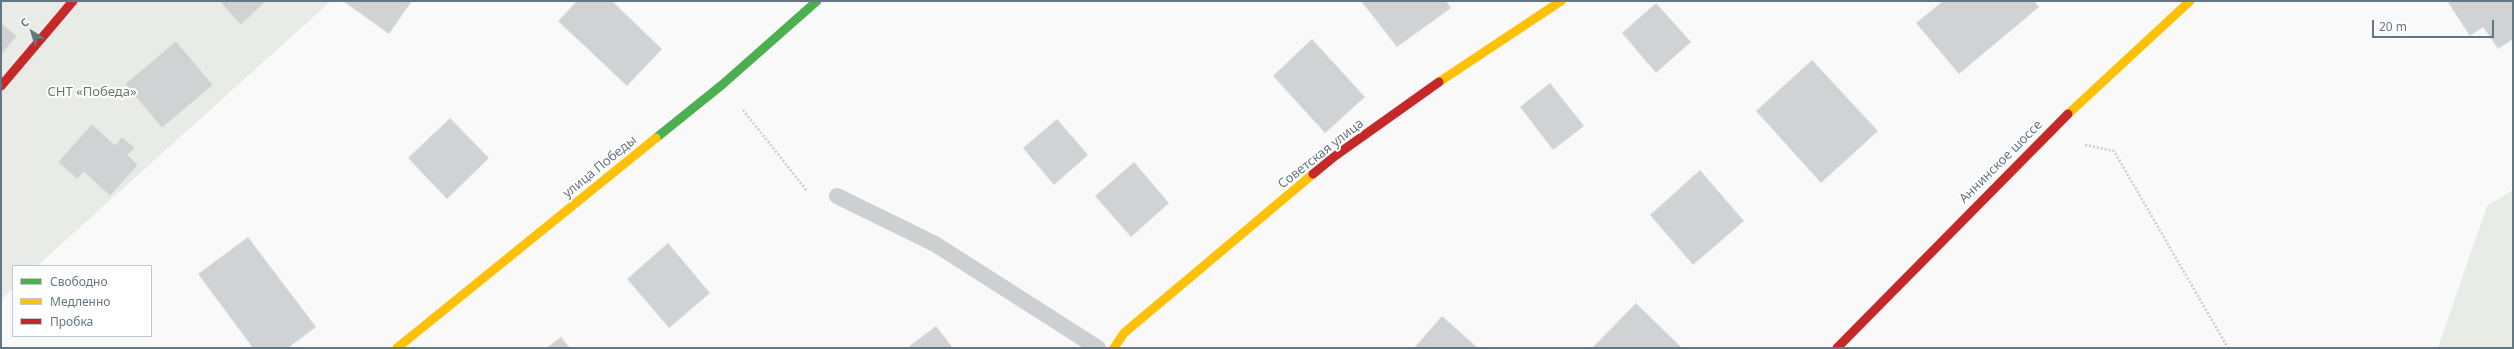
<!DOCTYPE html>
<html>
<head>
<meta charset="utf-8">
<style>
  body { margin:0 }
  #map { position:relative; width:2514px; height:349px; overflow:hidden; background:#f9f9f9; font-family:"Noto Sans",sans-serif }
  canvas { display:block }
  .frame { position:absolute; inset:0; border:2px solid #657683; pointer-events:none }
  .legend { position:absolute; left:12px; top:265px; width:140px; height:72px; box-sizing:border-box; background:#fff; border:1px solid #c1c8cd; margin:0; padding:5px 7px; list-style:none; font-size:12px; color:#657683 }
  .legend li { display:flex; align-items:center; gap:8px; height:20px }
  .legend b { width:20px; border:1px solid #c1c8cd }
  .north { position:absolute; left:12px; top:12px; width:40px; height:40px; -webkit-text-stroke:3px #fff; paint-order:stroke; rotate:322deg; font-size:11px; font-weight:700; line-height:16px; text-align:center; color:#657683 }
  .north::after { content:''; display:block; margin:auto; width:14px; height:18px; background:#657683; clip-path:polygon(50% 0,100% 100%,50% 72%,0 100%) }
  .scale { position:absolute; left:2372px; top:20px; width:122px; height:18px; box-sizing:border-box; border:2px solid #657683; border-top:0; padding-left:5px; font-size:12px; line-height:14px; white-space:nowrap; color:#657683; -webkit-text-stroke:3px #fff; paint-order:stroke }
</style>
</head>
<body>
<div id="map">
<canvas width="2514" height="349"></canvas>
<div class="frame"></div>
<ul class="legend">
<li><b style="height:5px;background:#4caf50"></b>Свободно</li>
<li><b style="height:5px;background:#ffc107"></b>Медленно</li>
<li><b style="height:5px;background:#c62828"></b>Пробка</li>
</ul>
<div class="north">С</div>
<div class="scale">20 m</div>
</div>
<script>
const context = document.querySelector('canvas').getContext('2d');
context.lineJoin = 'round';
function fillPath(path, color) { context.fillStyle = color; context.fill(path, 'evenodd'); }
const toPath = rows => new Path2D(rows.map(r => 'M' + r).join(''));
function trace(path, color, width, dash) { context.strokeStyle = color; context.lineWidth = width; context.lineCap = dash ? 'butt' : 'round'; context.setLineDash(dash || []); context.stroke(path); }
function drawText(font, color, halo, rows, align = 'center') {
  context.font = font + ' "Noto Sans",sans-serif'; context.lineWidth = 4; context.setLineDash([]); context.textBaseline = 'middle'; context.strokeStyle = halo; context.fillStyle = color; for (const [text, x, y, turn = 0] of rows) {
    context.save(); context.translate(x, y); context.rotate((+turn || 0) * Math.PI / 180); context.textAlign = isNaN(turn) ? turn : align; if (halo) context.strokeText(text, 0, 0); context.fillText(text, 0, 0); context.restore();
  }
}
fillPath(toPath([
  [1,1,331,1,37,266,13,266,13,288,1,300],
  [2513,190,2513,348,2438,348,2487,206]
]), '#e8ebe6');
const building = toPath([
  [219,1,266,1,241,25,219,1],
  [343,1,412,1,389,34,343,1],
  [577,1,612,1,662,49,627,86,558,21,577,1],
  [1361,1,1446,1,1451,8,1397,47,1361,1],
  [1943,1,2034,1,2039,7,1959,74,1916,23,1943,1],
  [2447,1,2513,1,2513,39,2498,49,2483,27,2470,36,2447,1],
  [1656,3,1691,42,1656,73,1622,33,1656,3],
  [1,23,17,36,1,55,1,23],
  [1312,39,1365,97,1325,133,1273,76,1312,39],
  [176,41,213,85,162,128,125,84,176,41],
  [1812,60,1878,131,1821,183,1756,111,1812,60],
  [1550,83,1584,126,1553,150,1520,107,1550,83],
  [450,118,489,158,447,199,408,158,450,118],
  [1057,119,1088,155,1054,185,1023,148,1057,119],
  [92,124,115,145,122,137,135,148,128,155,138,165,110,196,84,172,77,179,58,162,92,124],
  [1134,162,1169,203,1131,237,1095,196,1134,162],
  [1700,170,1744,221,1693,265,1650,215,1700,170],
  [248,237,316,327,288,348,253,348,198,274,248,237],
  [668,243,710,293,669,328,627,279,668,243],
  [1636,303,1682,348,1592,348,1636,303],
  [1442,316,1478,348,1414,348,1442,316],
  [936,326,953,348,907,348,936,326],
  [561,337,570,348,546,348,561,337]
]);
fillPath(building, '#d0d2d3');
trace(building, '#e8e8e8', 1);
trace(toPath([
  [743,110,807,191],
  [2085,145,2114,151,2228,348]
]), '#cbcccd', 2.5, [2, 2]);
trace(toPath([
  [837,196,935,244,1098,348]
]), '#cecfd0', 16);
trace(toPath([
  [656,138,723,84,817,1]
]), '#4caf50', 9);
trace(toPath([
  [1439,82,1561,1],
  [2068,114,2190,1],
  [397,348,656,138],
  [1114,348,1124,333,1313,174]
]), '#ffc107', 9);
trace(toPath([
  [1,86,73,1],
  [1313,174,1335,156,1439,82],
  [1837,348,2068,114]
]), '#c62828', 9);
drawText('13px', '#687a64', '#fff', [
  ["СНТ «Победа»",92,92]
]);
drawText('13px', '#657683', '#fff', [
  ["Советская улица",1321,154,-38],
  ["Аннинское шоссе",2001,162,-45],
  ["улица Победы",600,167,-39]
]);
</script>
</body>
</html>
